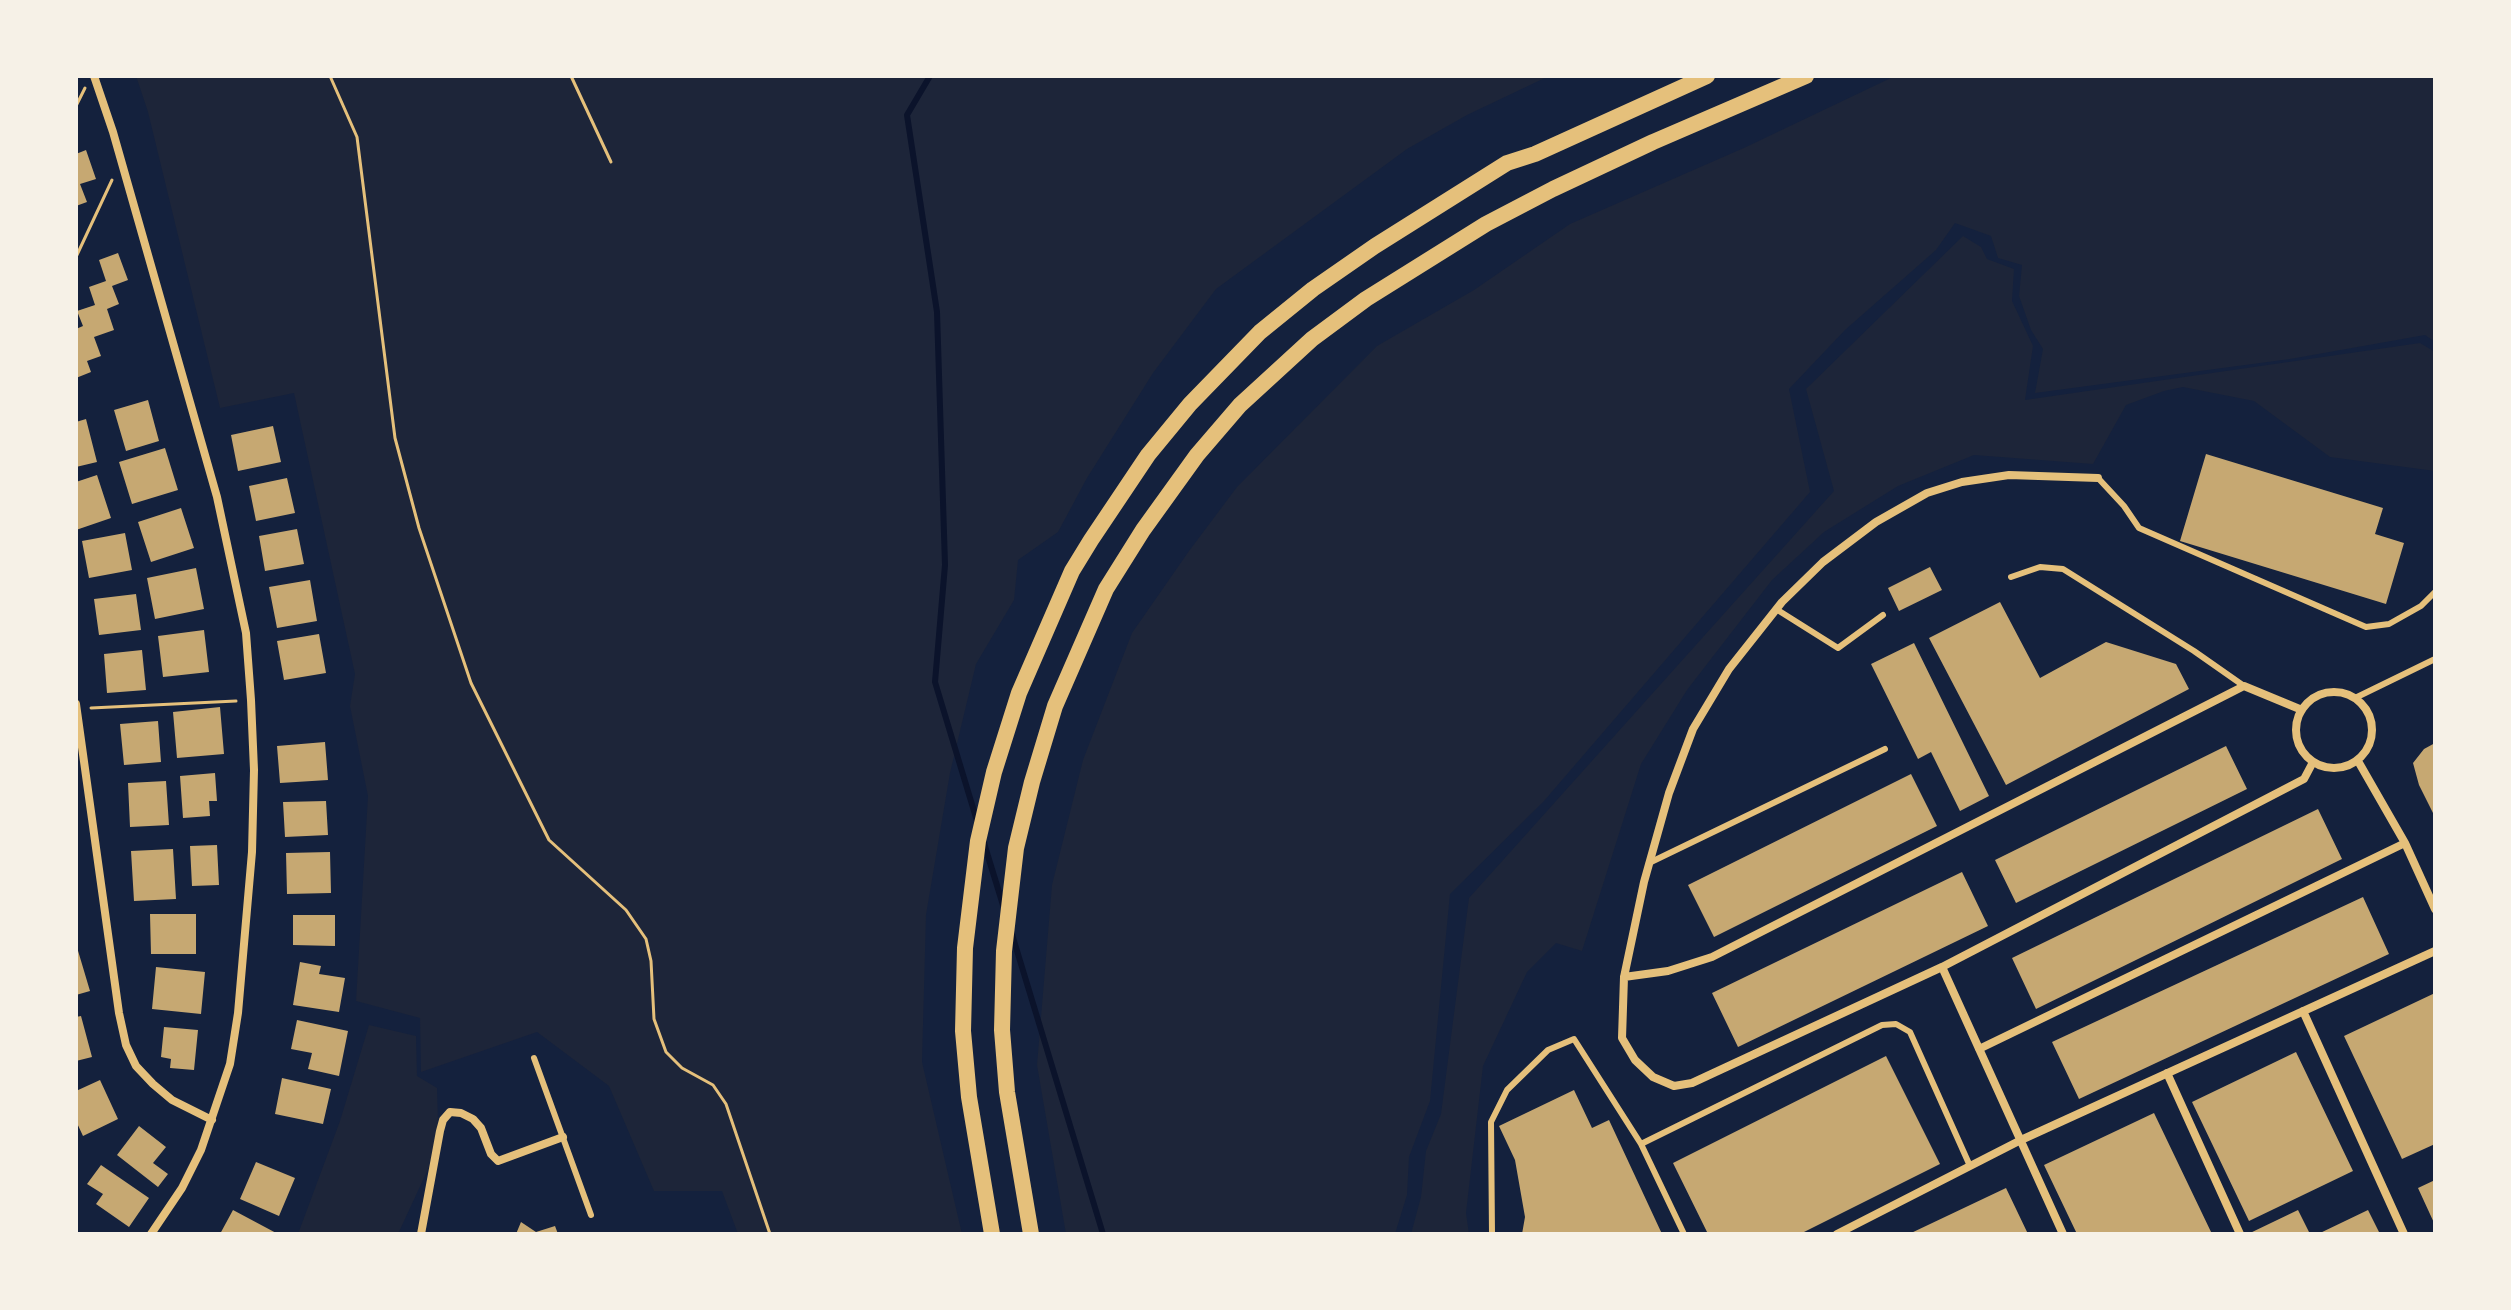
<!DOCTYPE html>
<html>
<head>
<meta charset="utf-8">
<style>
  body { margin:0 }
  #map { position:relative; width:2511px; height:1310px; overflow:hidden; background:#14213d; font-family:Ubuntu,sans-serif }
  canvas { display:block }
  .frame { position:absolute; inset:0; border:78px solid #f6f1e7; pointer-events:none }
</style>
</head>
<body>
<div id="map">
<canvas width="2511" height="1310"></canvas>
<div class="frame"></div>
</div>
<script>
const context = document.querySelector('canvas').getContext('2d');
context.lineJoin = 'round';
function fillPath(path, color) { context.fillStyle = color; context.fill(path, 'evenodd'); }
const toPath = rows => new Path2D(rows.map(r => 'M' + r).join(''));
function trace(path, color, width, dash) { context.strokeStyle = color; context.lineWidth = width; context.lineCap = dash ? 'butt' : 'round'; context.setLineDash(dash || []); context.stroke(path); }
fillPath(toPath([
  [136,76,1549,76,1467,115,1407,149,1216,289,1153,373,1087,478,1058,532,1018,560,1014,600,976,664,950,773,926,915,922,1062,962,1234,738,1234,722,1191,654,1191,609,1086,537,1032,421,1072,420,1018,356,1001,368,796,350,706,355,674,294,393,220,408,148,112],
  [1895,76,2435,76,2435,342,2425,335,2290,359,2035,393,2043,349,2031,330,2019,296,2022,265,1998,258,1991,236,1955,223,1936,250,1845,330,1789,389,1810,492,1544,801,1450,894,1430,1101,1409,1157,1407,1195,1395,1234,1066,1234,1037,1065,1052,885,1083,760,1132,633,1189,551,1237,487,1377,346,1474,290,1570,224,1746,147],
  [1963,236,1981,247,1987,259,2014,269,2012,301,2033,346,2025,400,2420,343,2435,352,2435,471,2330,457,2254,401,2183,387,2164,391,2126,405,2093,464,1974,455,1898,486,1824,532,1772,580,1687,690,1641,764,1582,951,1556,943,1527,972,1483,1066,1466,1213,1469,1234,1411,1234,1421,1197,1426,1151,1441,1114,1469,898,1834,491,1806,389],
  [369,1025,416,1036,417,1076,437,1088,438,1121,429,1167,398,1234,298,1234,340,1121]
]), '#1d2539');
trace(toPath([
  [930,76,907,115,937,312,945,565,935,682,977,821],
  [983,840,1003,905],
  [1011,931,1103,1234]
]), '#0b132b', 6);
fillPath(toPath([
  [86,150,96,179,80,184,87,202,76,206,76,154],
  [118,253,128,280,112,286,119,304,107,309,114,330,94,337,101,356,87,361,91,372,76,378,76,329,83,326,77,311,95,305,89,287,106,281,99,260],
  [148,400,159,441,126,451,114,410],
  [86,419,97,462,76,467,76,422],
  [273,426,281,462,238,471,231,435],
  [165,448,178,490,132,504,119,462],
  [2206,454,2383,508,2375,534,2404,543,2386,604,2180,541],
  [97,475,111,518,76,530,76,482],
  [287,478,295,513,256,521,249,486],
  [181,508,194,548,151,562,138,522],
  [297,529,304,564,265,571,259,536],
  [125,533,132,570,89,578,82,541],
  [1930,567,1942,590,1899,611,1888,588],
  [196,568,204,609,155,619,147,578],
  [310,580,317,621,277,628,269,587],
  [136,594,141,630,99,635,94,599],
  [2000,602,2040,678,2106,642,2176,664,2189,689,2006,785,1929,638],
  [204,630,209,672,163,677,158,636],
  [319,634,326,673,284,680,277,641],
  [1914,643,1989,796,1960,811,1931,752,1918,759,1871,664],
  [142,650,146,690,107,693,104,654],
  [220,707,224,754,177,758,173,712],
  [158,721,161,762,124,765,120,724],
  [325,742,328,780,280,783,277,746],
  [2435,743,2435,817,2419,785,2413,763,2424,749],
  [2226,746,2247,789,2016,903,1995,860],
  [215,773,217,801,209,801,210,816,183,818,180,776],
  [1911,774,1937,826,1714,937,1688,885],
  [166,781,169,825,130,827,128,783],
  [326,801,328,835,285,837,283,802],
  [2318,809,2342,859,2036,1009,2012,958],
  [217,845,219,885,192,886,190,846],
  [173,849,176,899,134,901,131,851],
  [330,852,331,893,287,894,286,853],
  [1962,872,1988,926,1738,1047,1712,993],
  [2363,897,2389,954,2079,1099,2052,1042],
  [150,914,196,914,196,954,151,954],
  [293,915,335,915,335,946,293,945],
  [76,944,90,991,76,995],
  [300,962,321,966,319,974,345,978,339,1012,293,1005],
  [156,967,205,972,201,1014,152,1009],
  [2435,993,2435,1144,2402,1159,2344,1036],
  [81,1016,92,1057,76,1061,76,1017],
  [297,1020,348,1031,339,1076,308,1069,312,1053,291,1049],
  [164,1027,198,1030,194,1070,170,1068,171,1059,161,1057],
  [2296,1052,2353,1171,2249,1221,2192,1102],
  [1886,1056,1940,1164,1800,1234,1708,1234,1673,1163],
  [282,1078,331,1089,323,1124,275,1114],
  [100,1080,118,1119,83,1136,76,1121,76,1091],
  [1574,1090,1592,1128,1609,1120,1662,1234,1522,1234,1525,1217,1515,1160,1499,1126],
  [2154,1113,2212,1234,2077,1234,2044,1165],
  [139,1126,166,1147,153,1163,168,1174,158,1187,117,1155],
  [256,1162,295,1178,279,1216,240,1199],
  [101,1165,149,1198,129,1227,96,1204,103,1194,87,1184],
  [2435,1180,2435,1225,2418,1188],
  [2006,1188,2028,1234,1909,1234],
  [233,1210,278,1234,220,1234],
  [2298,1210,2310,1234,2248,1234],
  [2368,1210,2380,1234,2318,1234],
  [521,1222,536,1232,555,1226,558,1234,516,1234]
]), '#c6a872');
trace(toPath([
  [330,76,357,137,395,438,419,528,471,683,549,840,626,910,646,939,651,961,654,1019,666,1052,682,1068,713,1085,726,1104,770,1234],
  [571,76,611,162],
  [76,106,85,88],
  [76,257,112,180],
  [91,708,236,701]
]), '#e5c07b', 3);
trace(toPath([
  [2098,478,2124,506,2139,528,2366,627,2389,624,2421,606,2435,592],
  [2011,577,2040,567,2063,569,2194,651,2244,686],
  [1776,609,1838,648,1883,615],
  [2355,698,2435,659],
  [1649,863,1885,749],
  [534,1058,591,1215],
  [1492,1234,1491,1122,1507,1090,1548,1050,1574,1039,1641,1144],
  [1684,1234,1641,1144,1882,1025,1896,1024,1910,1032,1970,1166]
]), '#e5c07b', 6);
trace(toPath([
  [94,76,113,132,217,497,246,633,251,700,254,770,252,852,238,1013,230,1064,201,1150,182,1188,151,1234],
  [2098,478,2009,475,1962,482,1927,493,1876,522,1823,562,1782,602,1729,669,1693,729,1669,793,1644,882,1624,977,1622,1038,1635,1060,1653,1077,1674,1086,1692,1083,1942,967,2304,779,2313,762],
  '2296 730a38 38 0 1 1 76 0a38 38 0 1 1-76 0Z',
  [76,704,119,1013,126,1045,136,1066,153,1084,172,1100,212,1120],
  [2358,761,2405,843,2435,909],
  [1942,967,2063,1234],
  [1624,977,1668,971,1712,957,2244,686,2302,710],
  [2303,1011,2404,1234],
  [1979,1049,2405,843],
  [2167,1073,2240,1234],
  [421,1234,440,1131,443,1120,450,1112,461,1113,473,1119,481,1128,491,1154,498,1161,563,1137],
  [1837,1234,2021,1140,2435,951]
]), '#e5c07b', 8);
trace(toPath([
  [992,1234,969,1097,963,1031,965,948,978,841,994,772,1019,693,1072,571,1091,540,1148,455,1190,404,1260,332,1313,289,1375,246,1507,163,1535,154,1707,76],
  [1031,1234,1007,1092,1002,1030,1004,951,1016,848,1032,782,1055,706,1106,589,1143,530,1197,455,1240,405,1312,339,1366,299,1486,224,1553,189,1653,142,1806,76]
]), '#e5c07b', 16);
</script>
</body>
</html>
